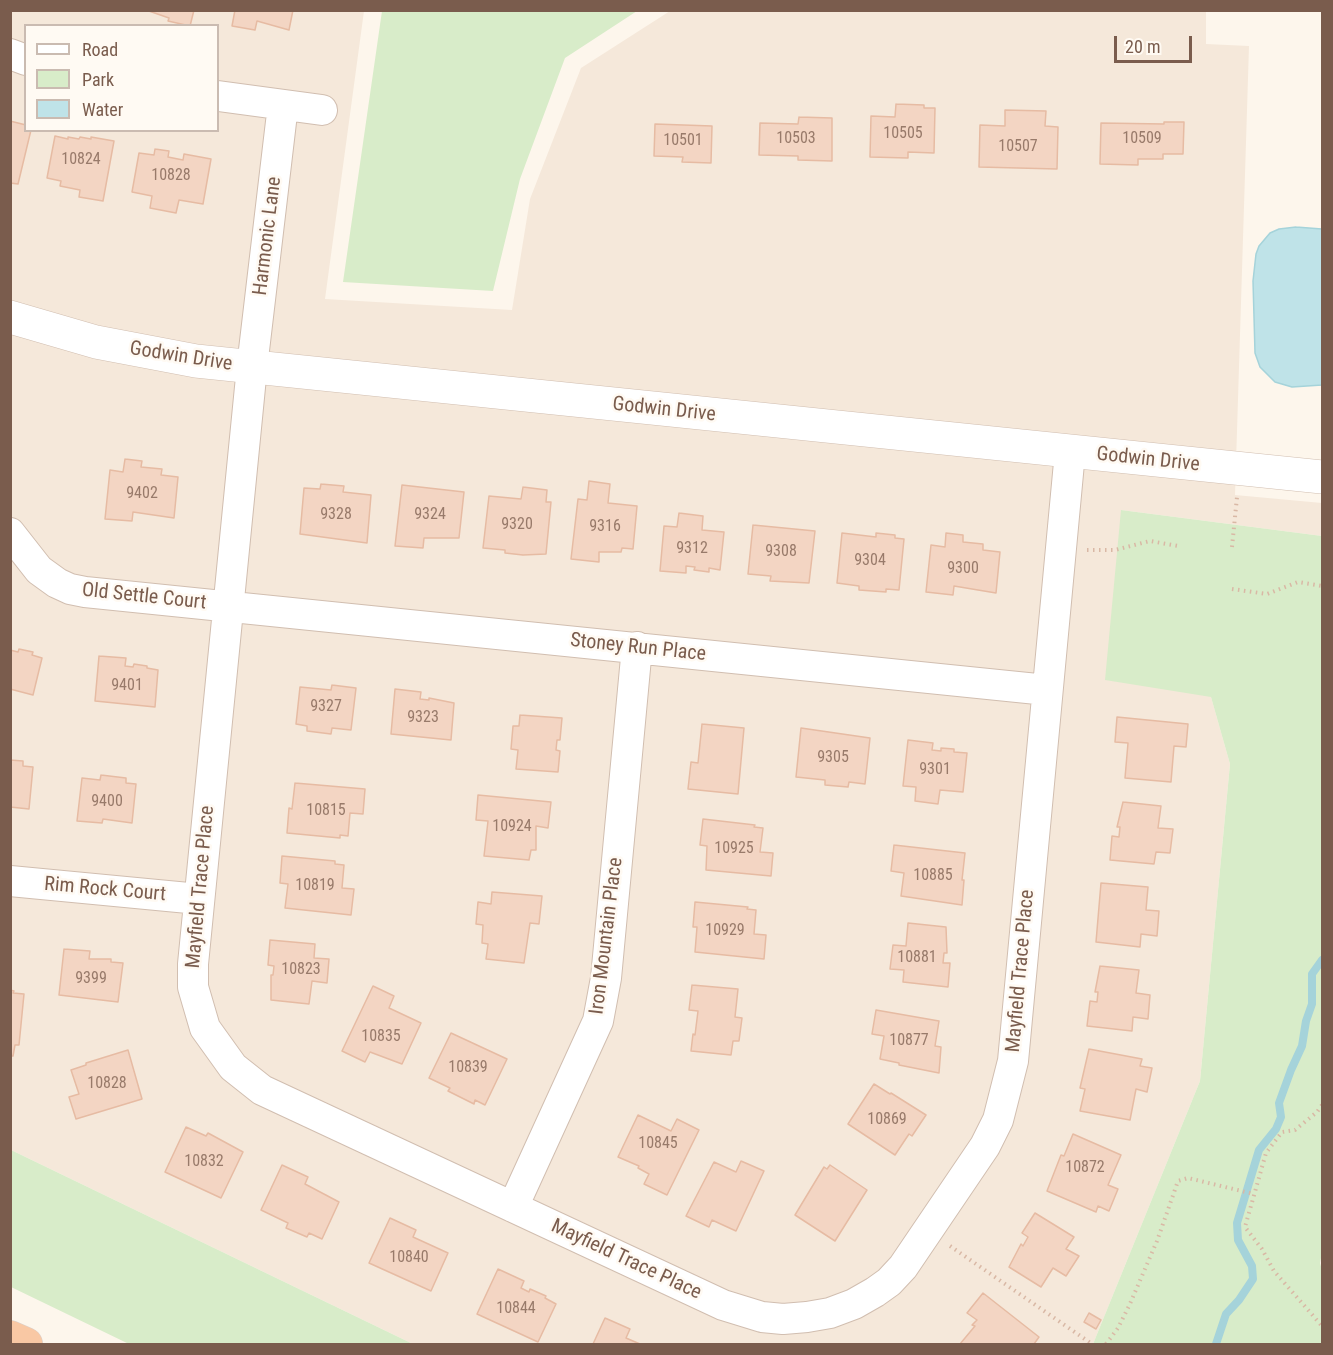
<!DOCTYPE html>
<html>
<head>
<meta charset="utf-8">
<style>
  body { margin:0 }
  #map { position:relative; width:1333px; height:1355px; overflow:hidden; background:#fdf6ec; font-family:"Roboto Condensed",sans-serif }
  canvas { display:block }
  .frame { position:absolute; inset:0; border:12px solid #7a5c4d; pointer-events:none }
  .legend { position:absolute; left:24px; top:24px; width:195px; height:108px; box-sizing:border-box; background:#fffaf3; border:2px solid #cabbb1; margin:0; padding:8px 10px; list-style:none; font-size:18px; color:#7a5c4d }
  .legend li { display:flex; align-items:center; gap:12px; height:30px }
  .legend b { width:30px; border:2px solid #cabbb1 }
  .scale { position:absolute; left:1114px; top:36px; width:78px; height:27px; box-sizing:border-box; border:3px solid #7a5c4d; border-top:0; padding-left:8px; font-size:18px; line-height:21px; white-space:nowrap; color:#7a5c4d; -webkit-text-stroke:4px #fffaf3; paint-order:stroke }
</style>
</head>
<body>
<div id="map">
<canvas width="1333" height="1355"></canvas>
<div class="frame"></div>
<ul class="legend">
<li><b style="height:8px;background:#fff"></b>Road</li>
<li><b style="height:16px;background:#d8ecc9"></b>Park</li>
<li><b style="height:16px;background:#bfe3e8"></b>Water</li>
</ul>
<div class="scale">20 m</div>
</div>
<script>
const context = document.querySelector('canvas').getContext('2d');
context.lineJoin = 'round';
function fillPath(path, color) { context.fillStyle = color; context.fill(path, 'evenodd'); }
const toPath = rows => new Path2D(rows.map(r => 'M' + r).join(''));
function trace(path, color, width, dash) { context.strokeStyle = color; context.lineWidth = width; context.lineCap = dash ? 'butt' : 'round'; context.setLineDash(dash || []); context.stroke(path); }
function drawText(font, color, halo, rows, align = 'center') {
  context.font = font + ' "Roboto Condensed",sans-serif'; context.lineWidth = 5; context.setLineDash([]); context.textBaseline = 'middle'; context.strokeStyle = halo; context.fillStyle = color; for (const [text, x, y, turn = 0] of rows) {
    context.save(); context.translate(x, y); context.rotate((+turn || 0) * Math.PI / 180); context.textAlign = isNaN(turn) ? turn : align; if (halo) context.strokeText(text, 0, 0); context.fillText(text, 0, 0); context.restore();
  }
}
fillPath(toPath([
  [10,11,364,11,325,299,512,310,530,199,581,68,670,11,1206,11,1206,44,1249,46,1235,495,1322,503,1322,536,1121,510,1211,697,1230,764,1200,1081,1093,1344,413,1344,11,1150],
  [26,26,218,26,218,130,26,130]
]), '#f5e8da');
fillPath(toPath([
  [382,11,637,11,565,58,520,179,493,291,343,282],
  [1121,510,1322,536,1322,1253,1320,1263,1322,1270,1322,1344,1093,1344,1200,1081,1230,764,1211,697,1105,680],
  [10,1150,11,1150,413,1344,129,1344,11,1287]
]), '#d8ecc9');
const water = toPath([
  [1296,227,1322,229,1322,385,1292,387,1275,382,1260,367,1255,353,1253,281,1256,254,1259,246,1270,233,1279,229,1296,227]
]);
fillPath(water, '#bfe3e8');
trace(water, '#a5d3da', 1.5);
trace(toPath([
  [1216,1344,1226,1314,1239,1300,1253,1279,1252,1266,1238,1240,1237,1223,1259,1150,1276,1129,1281,1117,1279,1103,1291,1070,1302,1046,1306,1021,1312,1004,1312,974,1322,960]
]), '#a5d3da', 8);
const building = toPath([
  [146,10,194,10,190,26,168,21,169,18,146,10],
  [235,10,293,10,289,30,257,21,255,30,232,26,235,10],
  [896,104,924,105,924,108,935,108,934,153,908,152,908,158,870,157,871,116,895,117,896,104],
  [1005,110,1046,111,1045,126,1058,127,1057,169,979,167,980,125,1005,126,1005,110],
  [799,117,832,118,832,161,798,160,798,156,759,155,760,123,798,124,799,117],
  [10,121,26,125,26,130,31,130,18,184,10,183,10,121],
  [1164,122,1184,122,1183,154,1163,154,1163,159,1138,159,1138,165,1100,164,1101,123,1164,124,1164,122],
  [655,124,712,126,711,163,682,162,683,157,654,156,655,124],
  [55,136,68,139,68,137,79,139,80,137,91,139,91,137,114,141,103,201,79,197,80,190,60,186,61,181,47,178,55,136],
  [155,149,169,151,168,157,183,160,184,154,211,159,203,204,179,200,176,213,150,208,152,196,132,192,139,153,154,155,155,149],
  [125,459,142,461,141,467,162,469,161,475,178,477,174,518,133,512,132,521,105,519,110,470,123,472,125,459],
  [589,481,610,484,608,503,637,506,633,549,622,548,621,552,599,552,599,562,571,559,578,499,587,500,589,481],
  [321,484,344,486,343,492,371,495,367,543,300,534,304,488,320,489,321,484],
  [402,485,464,492,459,538,424,538,423,548,395,546,402,485],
  [523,487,547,490,546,502,551,502,546,554,523,555,505,553,505,550,483,548,489,496,521,499,523,487],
  [679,513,703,516,702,530,724,532,720,570,709,568,709,572,694,570,695,567,686,566,686,573,660,571,664,526,677,527,679,513],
  [753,525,815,531,809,583,770,581,771,576,748,574,753,525],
  [842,533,876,537,876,533,895,535,895,538,904,539,899,590,886,589,886,592,859,590,859,586,837,583,842,533],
  [946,533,963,535,963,542,983,544,983,550,1000,552,996,593,954,586,953,595,926,592,931,545,945,547,946,533],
  [19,649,33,652,32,655,42,658,33,695,10,689,10,650,18,652,19,649],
  [99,656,126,658,125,666,133,667,134,664,147,666,147,668,158,670,155,707,95,701,99,656],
  [332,685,356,688,351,730,332,728,331,734,307,731,307,726,296,724,300,687,331,690,332,685],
  [395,689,421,692,420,699,429,700,429,698,454,703,451,740,391,734,395,689],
  [520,715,562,718,560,740,557,740,556,750,560,751,558,772,516,769,518,750,511,749,513,726,519,726,520,715],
  [1117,717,1188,724,1186,747,1174,746,1171,782,1125,778,1128,743,1115,742,1117,717],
  [702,724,744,728,738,794,688,789,691,762,698,763,702,724],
  [801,728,870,738,865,784,849,782,848,787,825,785,825,780,796,777,801,728],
  [908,740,933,743,932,750,941,751,941,748,954,749,954,752,967,753,963,792,940,790,938,804,915,801,916,787,903,786,908,740],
  [10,760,23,761,23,766,33,767,29,809,10,807,10,760],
  [101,775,126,778,126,783,136,784,132,823,103,819,102,823,77,821,82,778,100,780,101,775],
  [295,783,365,789,363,814,350,813,348,836,340,835,340,838,287,833,289,808,292,809,295,783],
  [478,795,551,802,548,828,536,826,536,850,531,850,529,860,484,856,488,821,476,820,478,795],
  [1123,802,1161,806,1158,828,1173,829,1170,853,1156,852,1154,864,1110,860,1112,836,1119,837,1120,827,1117,827,1123,802],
  [703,819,755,825,754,827,763,828,760,852,773,853,771,876,706,870,707,846,700,845,703,819],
  [894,845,965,853,962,880,964,880,962,905,901,896,904,873,891,871,894,845],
  [282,856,335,861,335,864,344,865,342,888,354,889,351,915,285,908,288,884,280,883,282,856],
  [1101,883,1148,887,1146,910,1159,911,1157,936,1141,934,1140,947,1096,942,1101,883],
  [492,892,542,896,539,924,530,923,524,963,486,959,488,944,482,943,483,925,476,924,478,902,491,904,492,892],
  [695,902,748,907,747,909,756,910,754,934,766,935,764,959,695,952,697,927,693,927,695,902],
  [908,923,946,927,947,953,944,953,943,963,950,963,948,987,903,982,904,970,890,969,893,945,906,946,908,923],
  [270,940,315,944,314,958,329,959,327,983,312,981,309,1004,271,1000,271,975,273,975,274,966,268,965,270,940],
  [64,949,90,951,89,959,111,959,111,962,123,963,118,1002,59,995,64,949],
  [1100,966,1139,970,1136,993,1150,995,1148,1019,1133,1017,1132,1031,1087,1026,1090,1001,1097,1002,1098,992,1095,992,1100,966],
  [692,985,738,989,735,1017,742,1018,739,1041,733,1041,731,1055,691,1051,693,1034,695,1035,698,1011,689,1010,692,985],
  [373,986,394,996,389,1008,421,1023,402,1064,370,1052,365,1062,342,1051,373,986],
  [10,990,14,991,13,993,24,994,19,1045,15,1045,13,1056,10,1056,10,990],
  [876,1010,939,1021,935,1046,941,1047,939,1073,899,1065,899,1063,880,1059,884,1036,872,1034,876,1010],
  [451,1033,507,1059,485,1105,475,1100,474,1104,448,1091,450,1088,429,1078,451,1033],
  [1089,1049,1142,1059,1140,1066,1152,1068,1147,1092,1136,1089,1130,1120,1080,1111,1085,1089,1080,1088,1089,1049],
  [128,1050,142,1099,76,1119,69,1097,79,1094,71,1070,86,1065,86,1063,128,1050],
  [874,1084,890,1094,891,1093,926,1115,912,1136,909,1134,895,1155,848,1124,874,1084],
  [638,1115,671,1131,677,1119,699,1130,667,1195,644,1184,649,1174,638,1168,639,1166,618,1157,638,1115],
  [186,1127,206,1136,208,1133,243,1152,221,1198,165,1172,186,1127],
  [1073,1134,1121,1155,1108,1185,1118,1189,1109,1211,1098,1206,1096,1212,1047,1191,1061,1155,1064,1156,1073,1134],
  [741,1161,764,1171,736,1231,712,1220,709,1227,686,1216,714,1162,736,1172,741,1161],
  [282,1165,308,1177,305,1184,339,1202,322,1239,309,1233,307,1237,286,1228,288,1223,261,1210,282,1165],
  [830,1165,867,1190,835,1241,795,1215,824,1167,827,1169,830,1165],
  [1035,1213,1074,1237,1066,1249,1079,1256,1066,1276,1053,1268,1041,1287,1009,1267,1021,1244,1023,1246,1028,1237,1022,1233,1035,1213],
  [390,1218,416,1230,413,1237,448,1253,431,1291,369,1263,390,1218],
  [498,1269,524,1281,521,1288,529,1292,530,1289,546,1296,545,1298,556,1304,538,1342,477,1314,498,1269],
  [983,1293,1039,1337,1034,1344,960,1344,975,1326,972,1325,977,1320,967,1313,983,1293],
  [1089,1313,1101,1320,1096,1329,1084,1322,1089,1313],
  [605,1318,630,1329,626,1338,640,1344,593,1344,605,1318]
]);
fillPath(building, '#f3d5c3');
trace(building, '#e6bba3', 1.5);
const minor = toPath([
  [10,54,26,60],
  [218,96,322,110],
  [283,105,252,367,193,964,193,987,205,1028,233,1067,262,1090,723,1305,762,1317,783,1319,807,1317,830,1313,854,1304,875,1292,889,1282,903,1267,985,1146,998,1120,1013,1061,1070,452],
  [10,533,39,570,57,583,70,589,85,592,1047,690],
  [10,881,199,899],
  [513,1207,598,1021,606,978,637,647]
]);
const tertiary = toPath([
  [10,317,96,342,196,361,1322,477]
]);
const trunk = toPath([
  [10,1337,26,1344]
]);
trace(minor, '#d1beb0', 32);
trace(tertiary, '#d1beb0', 34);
trace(trunk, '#dad1cd', 34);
trace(toPath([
  [1232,547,1237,497],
  [1087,550,1115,550,1150,541,1178,546],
  [1232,589,1267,594,1298,582,1322,586],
  [1322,1105,1317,1112,1295,1130,1282,1132,1266,1153,1245,1227,1262,1249,1274,1271,1322,1326],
  [950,1246,1092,1344],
  [1106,1344,1118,1328,1129,1306,1157,1241,1178,1181,1188,1178,1254,1194]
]), '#d9b8a5', 4, [1.5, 4.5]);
trace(minor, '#fff', 30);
trace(tertiary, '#fff', 33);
trace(trunk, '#f9c8a4', 33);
drawText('16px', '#987a6a', null, [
  ["10505",903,134],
  ["10503",796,139],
  ["10509",1142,139],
  ["10501",683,141],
  ["10507",1018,147],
  ["10824",81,160],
  ["10828",171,176],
  ["9402",142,494],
  ["9328",336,515],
  ["9324",430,515],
  ["9320",517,525],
  ["9316",605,527],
  ["9312",692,549],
  ["9308",781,552],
  ["9304",870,561],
  ["9300",963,569],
  ["9401",127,686],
  ["9327",326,707],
  ["9323",423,718],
  ["9305",833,758],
  ["9301",935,770],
  ["9400",107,802],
  ["10815",326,811],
  ["10924",512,827],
  ["10925",734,849],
  ["10885",933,876],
  ["10819",315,886],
  ["10929",725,931],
  ["10881",917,958],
  ["10823",301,970],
  ["9399",91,979],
  ["10835",381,1037],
  ["10877",909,1041],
  ["10839",468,1068],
  ["10828",107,1084],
  ["10869",887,1120],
  ["10845",658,1144],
  ["10832",204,1162],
  ["10872",1085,1168],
  ["10840",409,1258],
  ["10844",516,1309]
]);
drawText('20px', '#7a5c4d', '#fffaf3', [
  ["Harmonic Lane",268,236,-83],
  ["Godwin Drive",181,357,9],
  ["Godwin Drive",664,410,6],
  ["Godwin Drive",1148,460,6],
  ["Old Settle Court",144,597,6],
  ["Stoney Run Place",638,648,6],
  ["Mayfield Trace Place",201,887,-85],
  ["Rim Rock Court",105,890,5],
  ["Iron Mountain Place",607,936,-83],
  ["Mayfield Trace Place",1021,971,-85],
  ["Mayfield Trace Place",626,1260,25]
]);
</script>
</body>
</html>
